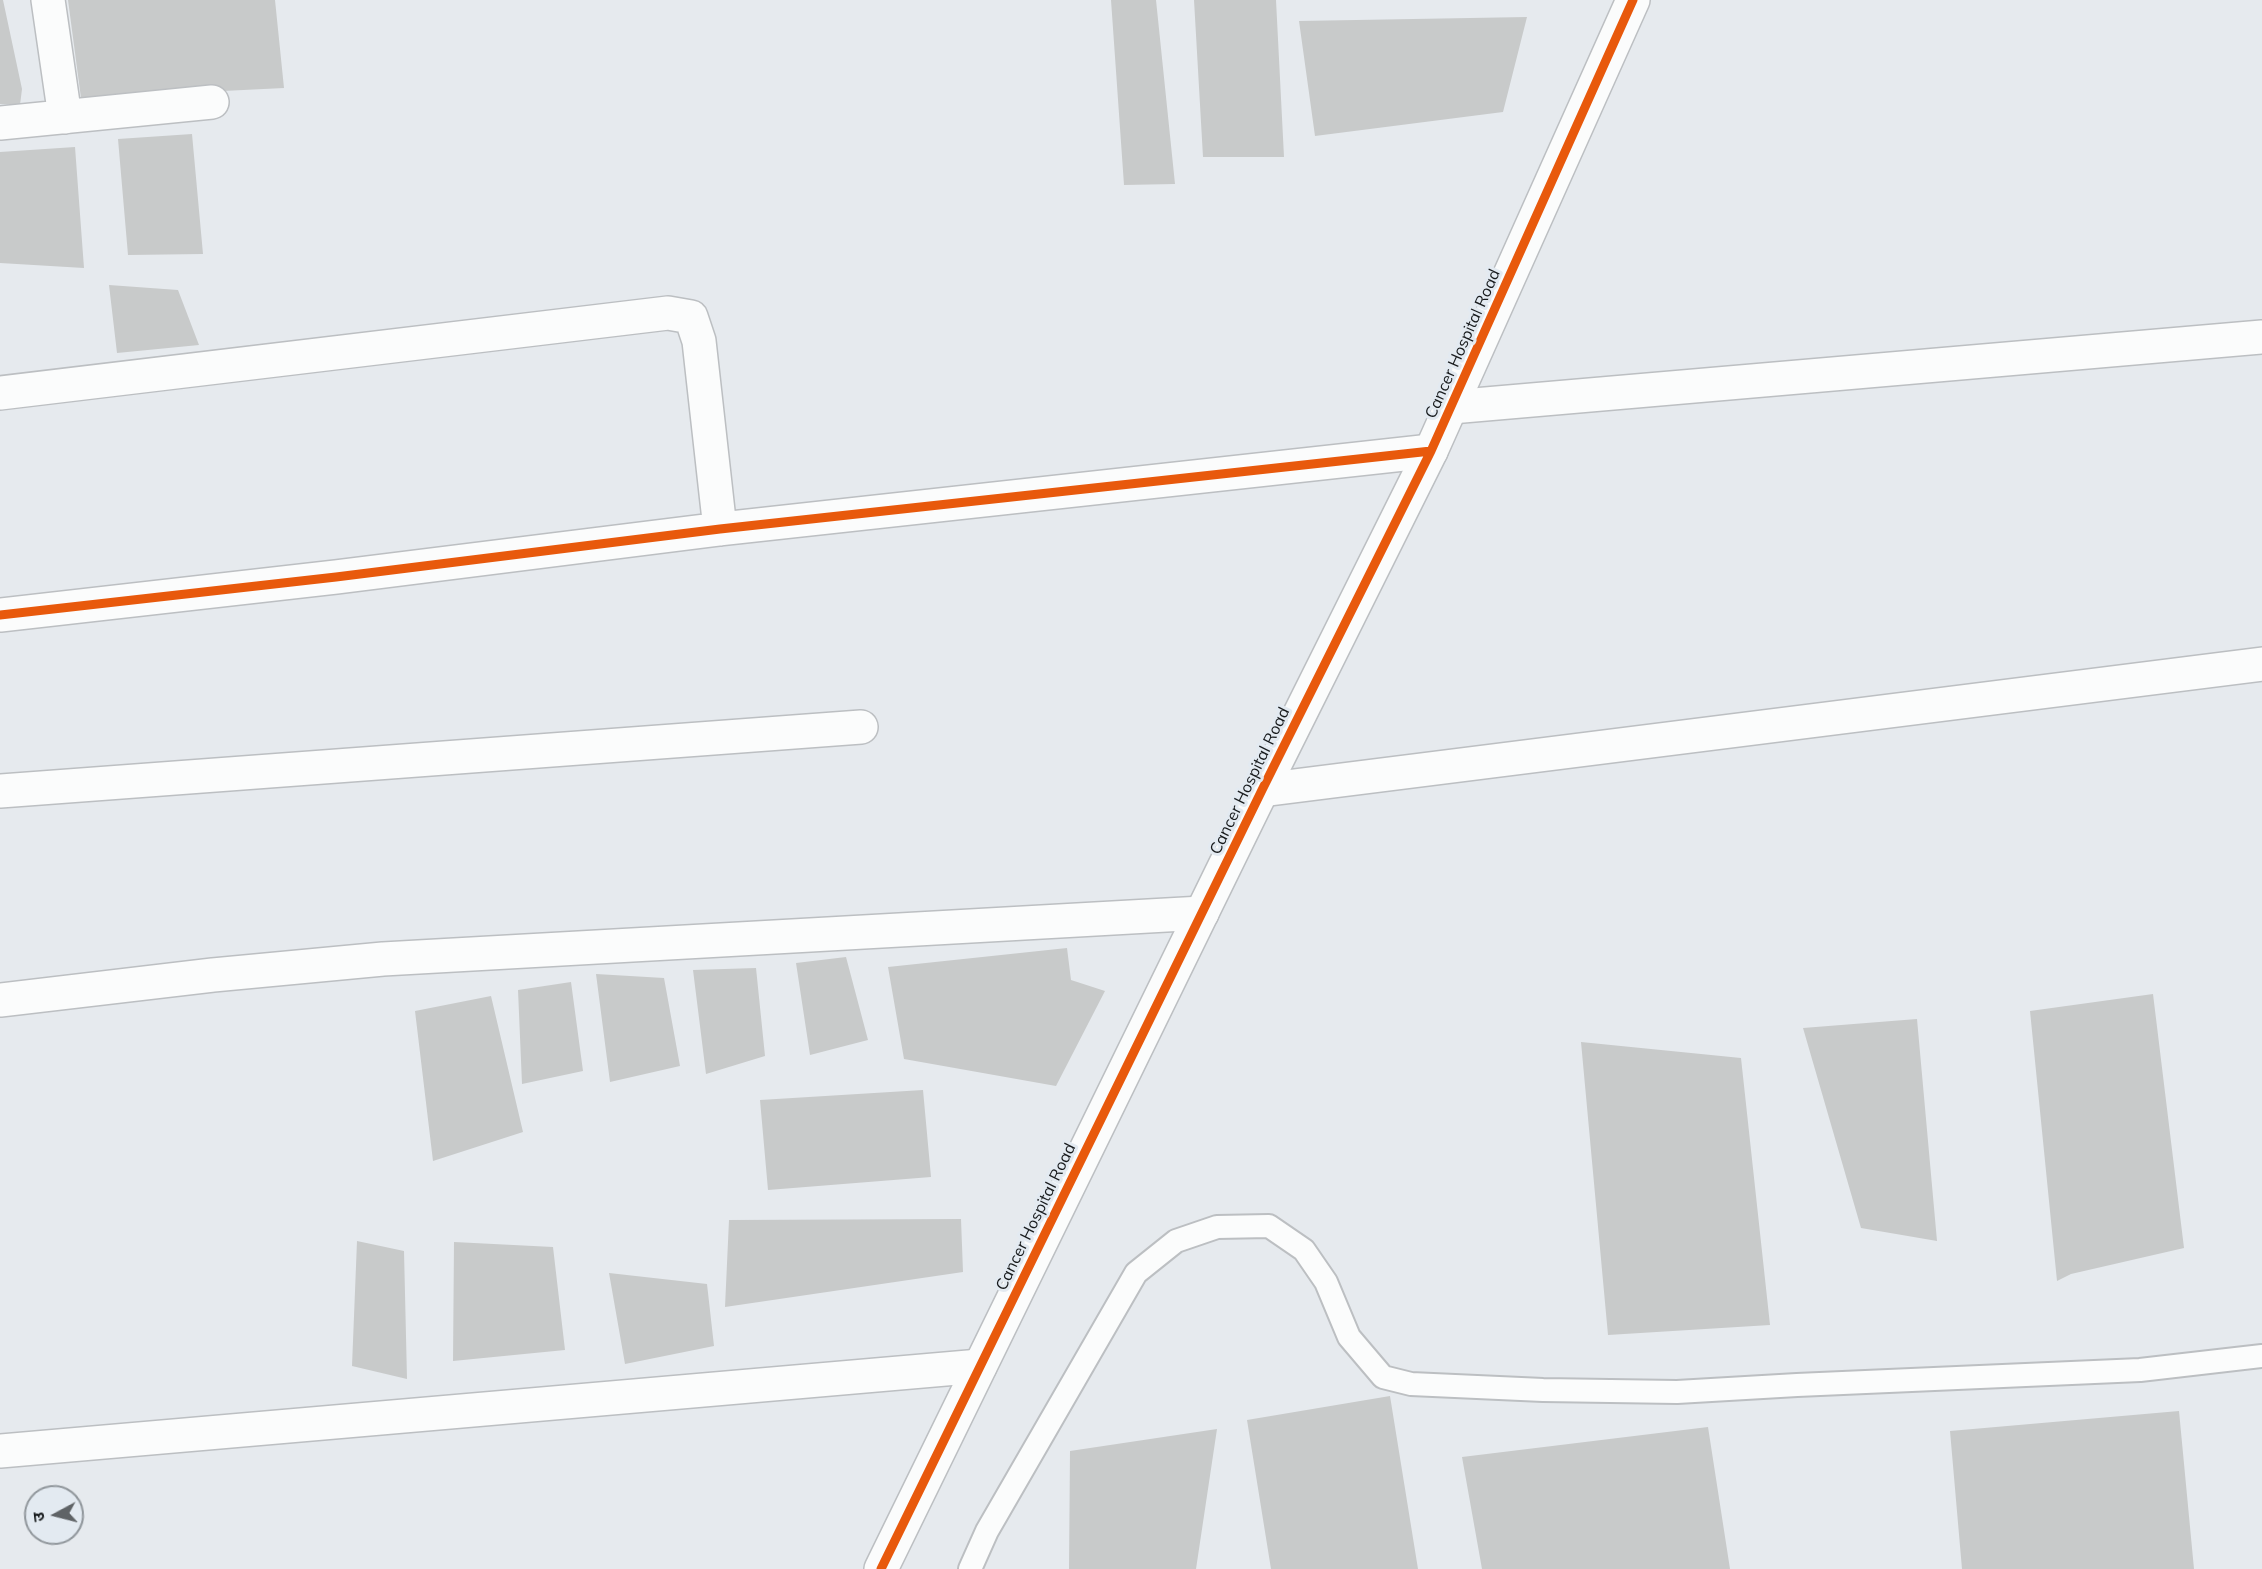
<!DOCTYPE html>
<html>
<head>
<meta charset="utf-8">
<style>
  body { margin:0 }
  #map { position:relative; width:2262px; height:1569px; overflow:hidden; background:#e6eaee; font-family:Mulish,"Noto Sans Devanagari",sans-serif }
  canvas { display:block }
  .north { position:absolute; left:24px; top:1485px; width:60px; height:60px; box-sizing:border-box; background:#e3eaf1; border:2px solid #91979c; border-radius:50%; rotate:263deg; font-size:16px; font-weight:700; line-height:24px; text-align:center; color:#171a1c }
  .north::after { content:''; display:block; margin:auto; width:21px; height:27px; background:#5f6366; clip-path:polygon(50% 0,100% 100%,50% 72%,0 100%) }
</style>
</head>
<body>
<div id="map">
<canvas width="2262" height="1569"></canvas>
<div class="north">उ</div>
</div>
<script>
const context = document.querySelector('canvas').getContext('2d');
context.lineJoin = 'round';
function fillPath(path, color) { context.fillStyle = color; context.fill(path, 'evenodd'); }
const toPath = rows => new Path2D(rows.map(r => 'M' + r).join(''));
function trace(path, color, width, dash) { context.strokeStyle = color; context.lineWidth = width; context.lineCap = dash ? 'butt' : 'round'; context.setLineDash(dash || []); context.stroke(path); }
function drawText(font, color, halo, rows, align = 'center') {
  context.font = font + ' Mulish,sans-serif'; context.lineWidth = 6; context.setLineDash([]); context.textBaseline = 'middle'; context.strokeStyle = halo; context.fillStyle = color; for (const [text, x, y, turn = 0] of rows) {
    context.save(); context.translate(x, y); context.rotate((+turn || 0) * Math.PI / 180); context.textAlign = isNaN(turn) ? turn : align; if (halo) context.strokeText(text, 0, 0); context.fillText(text, 0, 0); context.restore();
  }
}
fillPath(toPath([
  [0,0,3,0,22,89,20,105,0,104],
  [68,0,275,0,284,88,81,98],
  [1111,0,1156,0,1175,184,1124,185],
  [1194,0,1276,0,1284,157,1203,157],
  [1527,17,1503,112,1315,136,1299,21],
  [192,134,203,254,128,255,118,139],
  [75,147,84,268,0,263,0,152],
  [109,285,178,290,199,345,117,353],
  [1067,948,1071,980,1105,991,1056,1086,904,1059,888,967],
  [846,957,868,1040,810,1055,796,963],
  [756,968,765,1056,706,1074,693,970],
  [596,974,664,978,680,1066,610,1082],
  [571,982,583,1071,522,1084,518,990],
  [2153,994,2184,1248,2071,1274,2057,1281,2030,1011],
  [491,996,523,1132,433,1161,415,1011],
  [1917,1019,1937,1241,1861,1228,1803,1028],
  [1581,1042,1741,1058,1770,1325,1608,1335],
  [923,1090,931,1177,768,1190,760,1100],
  [961,1219,963,1272,725,1307,729,1220],
  [357,1241,404,1251,407,1379,352,1366],
  [454,1242,553,1247,565,1350,453,1361],
  [609,1273,707,1284,714,1346,625,1364],
  [1390,1396,1418,1569,1271,1569,1247,1420],
  [2179,1411,2194,1569,1962,1569,1950,1431],
  [1708,1427,1730,1569,1482,1569,1462,1457],
  [1217,1429,1196,1569,1069,1569,1070,1451]
]), '#c8caca');
const service = toPath([
  [970,1569,987,1531,1136,1273,1176,1241,1217,1227,1269,1226,1304,1250,1326,1282,1349,1337,1383,1377,1411,1384,1543,1390,1677,1392,1797,1385,2140,1370,2262,1356]
]);
const minor = toPath([
  [48,0,65,117],
  [0,123,212,102],
  [0,393,668,313,691,317,699,341,720,529],
  [1451,407,2262,337],
  [0,615,336,577,720,529,1431,451],
  [1262,790,2262,664],
  [0,791,861,727],
  [0,1000,213,975,383,959,1202,913],
  [0,1451,980,1366]
]);
const tertiary = toPath([
  [881,1569,1262,790,1431,451,1633,0]
]);
trace(service, '#bcbfc2', 26);
trace(minor, '#bcbfc2', 36);
trace(tertiary, '#bcbfc2', 36);
trace(service, '#fbfcfc', 22);
trace(minor, '#fbfcfc', 33);
trace(tertiary, '#fbfcfc', 33);
trace(toPath([
  [0,615,336,577,720,529,1431,451],
  [881,1569,1262,790,1431,451,1633,0]
]), '#e8590c', 9);
drawText('16px', '#171a1c', '#e3eaf1', [
  ["Cancer Hospital Road",1463,344,-66],
  ["Cancer Hospital Road",1250,781,-64],
  ["Cancer Hospital Road",1036,1217,-64]
]);
</script>
</body>
</html>
